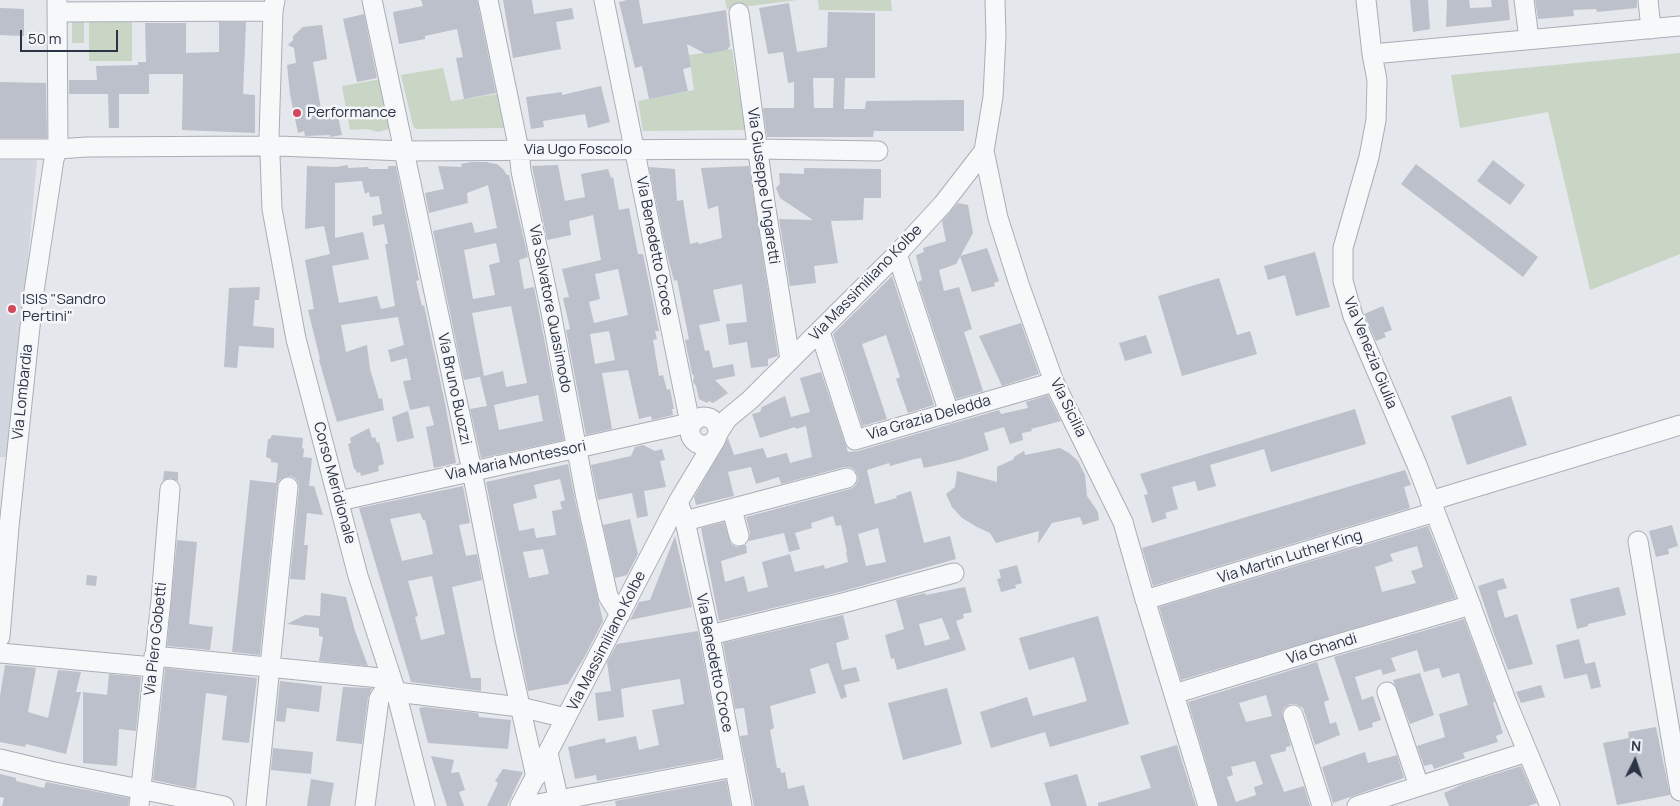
<!DOCTYPE html>
<html>
<head>
<meta charset="utf-8">
<style>
  body { margin:0 }
  #map { position:relative; width:1680px; height:806px; overflow:hidden; background:#e4e7ec; font-family:Manrope,sans-serif }
  canvas { display:block }
  .north { position:absolute; left:1610px; top:736px; width:50px; height:50px; -webkit-text-stroke:4px #f4f6f9; paint-order:stroke; rotate:4deg; font-size:14px; font-weight:700; line-height:20px; text-align:center; color:#2b3445 }
  .north::after { content:''; display:block; margin:auto; width:18px; height:22px; background:#2b3445; clip-path:polygon(50% 0,100% 100%,50% 72%,0 100%) }
  .scale { position:absolute; left:20px; top:30px; width:98px; height:22px; box-sizing:border-box; border:2px solid #2b3445; border-top:0; padding-left:6px; font-size:15px; line-height:18px; white-space:nowrap; color:#2b3445; -webkit-text-stroke:4px #f4f6f9; paint-order:stroke }
</style>
</head>
<body>
<div id="map">
<canvas width="1680" height="806"></canvas>
<div class="north">N</div>
<div class="scale">50 m</div>
</div>
<script>
const context = document.querySelector('canvas').getContext('2d');
context.lineJoin = 'round';
function fillPath(path, color) { context.fillStyle = color; context.fill(path, 'evenodd'); }
const toPath = rows => new Path2D(rows.map(r => 'M' + r).join(''));
function trace(path, color, width, dash) { context.strokeStyle = color; context.lineWidth = width; context.lineCap = dash ? 'butt' : 'round'; context.setLineDash(dash || []); context.stroke(path); }
function drawText(font, color, halo, rows, align = 'center') {
  context.font = font + ' Manrope,sans-serif'; context.lineWidth = 5; context.setLineDash([]); context.textBaseline = 'middle'; context.strokeStyle = halo; context.fillStyle = color; for (const [text, x, y, turn = 0] of rows) {
    context.save(); context.translate(x, y); context.rotate((+turn || 0) * Math.PI / 180); context.textAlign = isNaN(turn) ? turn : align; if (halo) context.strokeText(text, 0, 0); context.fillText(text, 0, 0); context.restore();
  }
}
fillPath(toPath([
  [0,160,37,160,10,457,0,457]
]), '#d2d6de');
fillPath(toPath([
  [725,0,797,0,727,9],
  [818,0,891,0,892,11,819,10],
  [72,22,84,22,84,43,72,43],
  [89,22,132,22,132,61,89,61],
  [732,49,745,130,643,131,638,101,694,90,689,55],
  [1680,53,1680,254,1590,290,1548,112,1460,128,1451,75],
  [443,68,451,101,497,94,504,128,416,129,413,126,401,75],
  [381,79,390,126,389,129,378,132,367,129,350,130,342,86]
]), '#c9d6c5');
fillPath(toPath([
  [421,0,477,0,496,93,464,99,456,58,463,57,457,29,425,36,425,39,399,44,393,12,423,6],
  [503,0,532,0,534,14,572,8,574,19,556,22,561,49,513,58],
  [627,0,639,0,643,24,726,10,730,46,727,50,706,54,687,44,691,67,683,69,688,91,649,99,642,66,635,68,619,2],
  [1410,0,1428,0,1430,29,1413,32],
  [1447,0,1469,0,1470,8,1492,7,1491,0,1508,0,1510,20,1446,27],
  [1535,0,1637,0,1637,8,1597,12,1596,9,1573,10,1574,16,1538,19],
  [789,3,797,52,827,47,828,12,875,13,875,78,845,78,844,109,865,109,866,101,964,100,964,131,874,131,873,137,767,137,763,108,794,108,794,82,788,83,783,52,768,54,759,8],
  [813,78,834,78,833,108,814,108],
  [0,8,24,9,24,36,0,35],
  [364,14,377,78,357,82,343,19],
  [219,22,246,22,243,94,255,95,255,133,182,130,183,74,149,74,149,94,119,94,119,128,109,128,108,94,69,94,69,80,97,80,96,66,138,65,138,62,146,62,145,23,186,23,186,53,219,52],
  [322,25,327,59,313,62,321,109,336,107,342,135,330,137,330,135,305,136,304,131,298,133,290,94,287,65,296,63,294,48,288,45,293,40,293,36,303,27],
  [0,82,46,83,47,138,0,138],
  [601,86,610,122,588,128,585,114,543,121,544,127,531,129,526,97,562,92,562,95],
  [1493,160,1525,185,1510,205,1477,181],
  [471,162,488,162,489,163,497,164,503,169,507,175,509,175,528,257,519,260,524,289,534,287,564,440,481,458,470,409,487,406,480,377,503,371,506,387,527,383,511,306,472,313,484,376,464,380,433,231,472,222,475,233,497,228,488,185,467,193,468,203,429,213,425,193,444,189,438,166,462,167,461,164],
  [496,243,500,262,489,265,495,295,473,299,464,250],
  [538,395,543,421,499,430,494,405],
  [1416,164,1538,257,1523,277,1401,184],
  [348,165,348,168,368,167,369,169,388,169,388,166,396,166,419,280,416,281,422,306,424,305,445,403,456,463,434,468,426,427,434,425,429,406,410,410,403,381,411,380,407,358,391,362,388,350,404,345,398,317,341,325,346,352,367,345,370,369,379,399,382,398,384,410,337,422,319,360,320,359,308,310,314,309,305,260,330,254,324,226,305,229,307,166,336,167],
  [362,181,365,194,369,192,370,197,379,196,382,214,372,216,373,226,384,224,388,244,385,244,395,306,381,309,377,296,339,303,332,266,369,259,363,232,335,238,335,183],
  [558,165,565,201,585,197,581,174,608,169,611,178,613,177,619,210,629,208,638,254,643,254,659,331,655,331,657,339,653,340,659,376,663,375,667,390,670,389,674,409,672,409,673,415,652,420,651,416,639,419,628,370,602,373,612,429,586,435,566,330,570,329,563,298,569,297,562,269,601,260,593,215,569,221,571,235,547,240,532,166],
  [618,269,628,315,594,323,589,302,600,299,595,274],
  [609,331,615,360,595,364,590,334],
  [749,166,778,356,768,359,768,366,751,368,747,342,729,345,726,324,747,322,742,284,713,290,720,321,699,325,705,351,709,350,713,368,733,364,735,376,715,380,728,393,713,403,709,401,707,403,699,399,696,386,693,382,694,376,692,374,685,340,689,339,677,280,674,281,666,250,649,167,675,169,677,201,683,200,690,244,698,242,699,244,722,238,718,206,708,209,701,168],
  [804,168,881,169,881,198,864,198,863,220,831,221,838,263,814,266,816,283,790,286,779,219,813,220,780,198,776,188,780,184,779,173,804,174],
  [958,203,968,205,973,233,956,264,939,270,944,291,959,287,972,329,964,332,983,391,956,399,918,282,922,280,916,255,924,252,923,248,946,241,942,221],
  [987,248,999,281,994,283,995,286,972,292,960,256],
  [1315,252,1330,307,1296,316,1285,275,1268,280,1264,266],
  [892,276,934,405,908,413,896,379,900,377,886,335,862,344,887,419,862,426,833,334],
  [1219,278,1237,335,1250,331,1257,354,1182,376,1158,296],
  [260,287,259,300,255,300,253,326,274,328,274,348,239,346,237,368,224,367,229,288],
  [1383,306,1392,330,1384,333,1386,337,1376,341,1364,314],
  [1021,323,1039,374,1002,386,979,336],
  [1146,335,1152,353,1125,361,1119,343],
  [821,372,848,452,858,451,999,410,1001,414,1028,408,1026,402,1048,395,1061,421,1031,429,1032,431,1022,433,1023,440,1010,444,1004,427,984,433,989,450,959,460,924,468,921,458,915,459,890,466,889,463,867,470,875,504,897,498,896,496,911,491,924,543,950,536,956,559,840,592,719,621,701,528,724,522,731,544,736,547,746,545,747,553,721,561,725,582,744,576,748,592,768,587,762,562,790,554,795,572,824,565,825,569,848,562,846,552,847,552,841,525,836,526,833,516,811,523,812,528,795,533,800,549,789,552,784,533,749,541,750,533,746,517,850,489,855,486,858,481,858,476,855,470,850,467,844,467,781,484,779,477,756,484,751,467,728,472,734,496,696,505,694,497,728,438,734,455,763,448,767,458,787,453,790,463,812,457,806,426,796,429,795,427,760,438,752,414,760,412,762,407,785,396,791,417,810,412,800,378],
  [878,528,886,562,866,566,858,534],
  [1511,396,1527,445,1467,465,1451,416],
  [1355,409,1366,444,1271,472,1264,449,1210,465,1216,486,1198,491,1195,481,1172,487,1178,509,1165,513,1167,518,1152,523,1144,495,1148,494,1140,474],
  [408,411,414,438,397,442,392,417],
  [369,428,372,438,375,437,377,443,379,442,384,464,378,466,379,471,361,476,360,472,357,473,355,469,354,469,348,444,351,443,350,438],
  [272,435,303,438,302,448,304,449,303,457,312,458,309,486,314,486,323,515,307,513,304,545,308,545,305,580,290,579,299,488,298,482,295,478,290,476,284,477,279,480,277,486,260,655,232,652,250,480,276,483,278,463,271,462,271,459,266,457,268,439,270,439],
  [643,445,655,451,662,449,665,460,660,461,666,487,644,491,648,516,637,518,632,493,598,500,591,465,631,456,635,447],
  [1060,448,1069,453,1078,461,1085,475,1087,496,1098,512,1099,520,1083,525,1080,517,1052,523,1038,544,1039,531,996,543,990,533,977,527,962,518,952,507,946,494,955,487,957,471,997,482,997,467,1014,459,1014,457,1024,451,1025,455],
  [568,464,575,500,603,621,585,656,568,684,528,691,486,482],
  [560,479,565,500,560,502,562,509,552,511,556,535,536,538,534,528,519,531,513,504,537,498,534,485],
  [543,549,549,574,529,578,523,552],
  [1405,470,1411,485,1404,487,1410,508,1153,586,1142,548],
  [164,471,178,472,178,481,170,478,163,481],
  [463,486,470,523,459,525,466,556,477,554,482,580,452,587,471,678,481,678,481,691,411,682,359,508],
  [420,513,423,520,425,520,433,554,402,561,390,519],
  [432,576,445,634,421,640,415,617,418,616,408,581],
  [630,519,638,554,627,575,615,578,603,525],
  [1672,525,1678,546,1668,549,1669,554,1656,557,1649,531],
  [1428,526,1456,598,1181,680,1159,607],
  [1417,546,1423,567,1411,571,1416,583,1382,592,1375,567,1393,561,1390,554],
  [675,536,692,607,630,620,639,602,650,600],
  [177,540,197,542,189,624,213,627,210,650,167,646],
  [1017,565,1022,583,1015,585,1016,588,1001,592,997,579,1001,578,999,570],
  [87,575,97,576,96,586,86,585],
  [1503,578,1507,588,1497,591,1505,618,1517,614,1533,664,1508,670,1495,637,1478,586],
  [965,587,972,612,963,614,964,618,956,621,966,650,897,670,894,658,891,659,885,635,904,629,896,600,925,593,926,595],
  [942,618,950,639,925,646,919,624],
  [1619,587,1626,615,1588,624,1588,626,1577,629,1570,599],
  [321,593,346,597,355,631,368,666,319,661,323,637,319,636,319,628,287,624,305,615,320,616],
  [843,615,849,639,836,643,842,670,856,667,860,681,844,685,847,697,841,699,828,663,810,669,816,693,770,706,774,728,770,730,777,768,780,768,781,773,785,772,788,789,804,785,809,806,754,806,740,736,748,735,744,708,735,709,723,643],
  [1098,616,1129,724,1050,747,1045,732,991,748,980,712,1027,697,1033,716,1087,701,1074,657,1029,670,1019,638],
  [1464,619,1495,702,1493,703,1503,733,1496,736,1498,742,1463,753,1465,758,1434,769,1432,764,1424,766,1417,746,1445,737,1439,714,1468,705,1459,673,1442,678,1439,668,1424,672,1417,650,1391,658,1396,671,1383,675,1381,669,1355,677,1362,700,1373,696,1381,720,1372,723,1373,727,1359,731,1334,657],
  [698,631,722,758,597,781,596,775,575,779,568,747,605,738,606,743,636,736,639,750,659,745,652,710,684,704,680,679,636,686,621,689,624,717,598,721,595,693,611,691,607,662,617,644],
  [1579,639,1585,664,1595,662,1601,687,1591,689,1587,674,1564,679,1556,645],
  [1317,662,1329,700,1324,702,1330,724,1336,722,1340,735,1315,745,1303,708,1296,704,1290,704,1284,708,1282,713,1291,746,1286,747,1286,751,1270,755,1284,792,1304,786,1310,806,1219,806,1188,702],
  [1266,695,1272,716,1246,722,1239,703],
  [1255,761,1263,784,1254,787,1256,795,1236,802,1227,777,1233,775,1231,767],
  [5,665,36,668,28,712,48,718,58,670,81,672,76,692,81,692,66,754,26,744,25,747,0,742,0,696],
  [165,668,257,678,249,743,222,740,227,696,206,693,196,789,153,780],
  [1420,673,1434,715,1410,724,1393,680],
  [109,674,141,677,136,731,119,729,117,766,83,763,83,692,107,695],
  [280,681,322,686,319,712,287,708,285,722,276,721],
  [1541,685,1545,697,1521,703,1516,692],
  [343,687,372,688,368,698,362,744,336,741],
  [947,688,962,744,903,760,888,703],
  [424,707,478,713,479,717,511,720,508,749,428,743,419,708],
  [1656,727,1670,795,1617,805,1603,743,1629,738,1628,732],
  [1177,745,1196,806,1098,806,1098,803,1151,788,1140,756],
  [273,748,313,752,311,774,271,770],
  [1365,752,1368,763,1397,755,1404,778,1333,803,1322,767],
  [431,756,454,760,451,773,459,772,465,790,459,792,464,806,447,806],
  [1521,766,1537,803,1528,806,1449,806,1444,793,1463,784],
  [503,769,523,772,507,806,487,806,498,783,495,781],
  [0,774,16,778,16,781,44,788,46,782,129,798,128,806,2,806,4,798,0,797],
  [1077,774,1087,806,1051,806,1044,783],
  [311,779,334,783,330,806,307,806],
  [726,780,731,806,616,806,615,801]
]), '#bbc0ca');
const minor = toPath([
  [372,0,472,471,505,639,536,777],
  [488,0,519,150,521,171,550,307,586,498,608,596,620,615],
  [604,0,690,423],
  [995,0,996,36,993,97,984,151,998,218,1019,284,1054,382,1123,522,1144,596,1208,806],
  [1366,0,1372,54,1377,80,1376,120,1369,157,1343,248,1343,281,1353,316,1417,465,1465,590,1507,703,1550,806],
  [1524,0,1529,39],
  [1648,0,1651,29],
  [57,12,273,11],
  [739,13,765,203,790,359],
  [1372,54,1680,26],
  [269,137,273,11,275,0],
  [278,146,404,151,757,149,878,151],
  [0,149,58,149,57,0],
  [270,155,272,209,296,339,358,576,396,692,425,806],
  [897,254,949,413],
  [820,332,855,440,1054,382],
  '690 431a14 14 0 1 1 28 0a14 14 0 1 1-28 0Z',
  [717,435,727,419,750,400,897,254,943,204,984,151],
  [339,501,694,422],
  [1430,501,1680,425],
  [678,502,685,521,709,630,742,806],
  [732,509,739,536],
  [685,521,847,478],
  [1638,541,1680,791],
  [1145,600,1435,512],
  [710,635,843,603,954,573],
  [0,637,9,527,33,298,54,159,58,149,87,147,260,146],
  [0,653,153,667],
  [154,656,391,679,379,699,365,806],
  [396,692,520,707,566,718],
  [1387,692,1419,786],
  [1174,694,1314,651,1471,605],
  [1293,715,1322,806],
  [548,753,560,806],
  [0,759,50,771,224,806],
  [139,806,161,600,170,489],
  [256,806,288,487],
  [520,806,678,502,716,439],
  [527,806,734,767],
  [1357,806,1527,752]
]);
trace(minor, '#a9aeb7', 21);
trace(minor, '#f7f8fa', 19);
for (const [x, y, r, color] of [
  [297,113,5,"#d1495b"],
  [12,309,5,"#d1495b"]
]) { const dot = new Path2D(); dot.arc(x, y, r, 0, 2 * Math.PI); context.fillStyle = color; context.fill(dot); trace(dot, '#f4f6f9', 2); }
drawText('15px', '#2b3445', '#f4f6f9', [
  ["Performance",307,113],
  ["ISIS \"Sandro",22,300],
  ["Pertini\"",22,317]
], 'left');
drawText('15px', '#2b3445', '#f4f6f9', [
  ["Via Ugo Foscolo",578,150],
  ["Via Giuseppe Ungaretti",763,186,82],
  ["Via Benedetto Croce",654,246,79],
  ["Via Massimiliano Kolbe",866,283,-46],
  ["Via Salvatore Quasimodo",550,309,79],
  ["Via Venezia Giulia",1370,353,68],
  ["Via Bruno Buozzi",454,389,78],
  ["Via Lombardia",23,392,-84],
  ["Via Sicilia",1068,408,64],
  ["Via Grazia Deledda",929,418,-16],
  ["Via Maria Montessori",516,461,-12],
  ["Corso Meridionale",334,483,75],
  ["Via Martin Luther King",1290,557,-17],
  ["Via Piero Gobetti",156,639,-84],
  ["Via Massimiliano Kolbe",607,641,-63],
  ["Via Ghandi",1322,649,-17],
  ["Via Benedetto Croce",714,663,79]
]);
</script>
</body>
</html>
